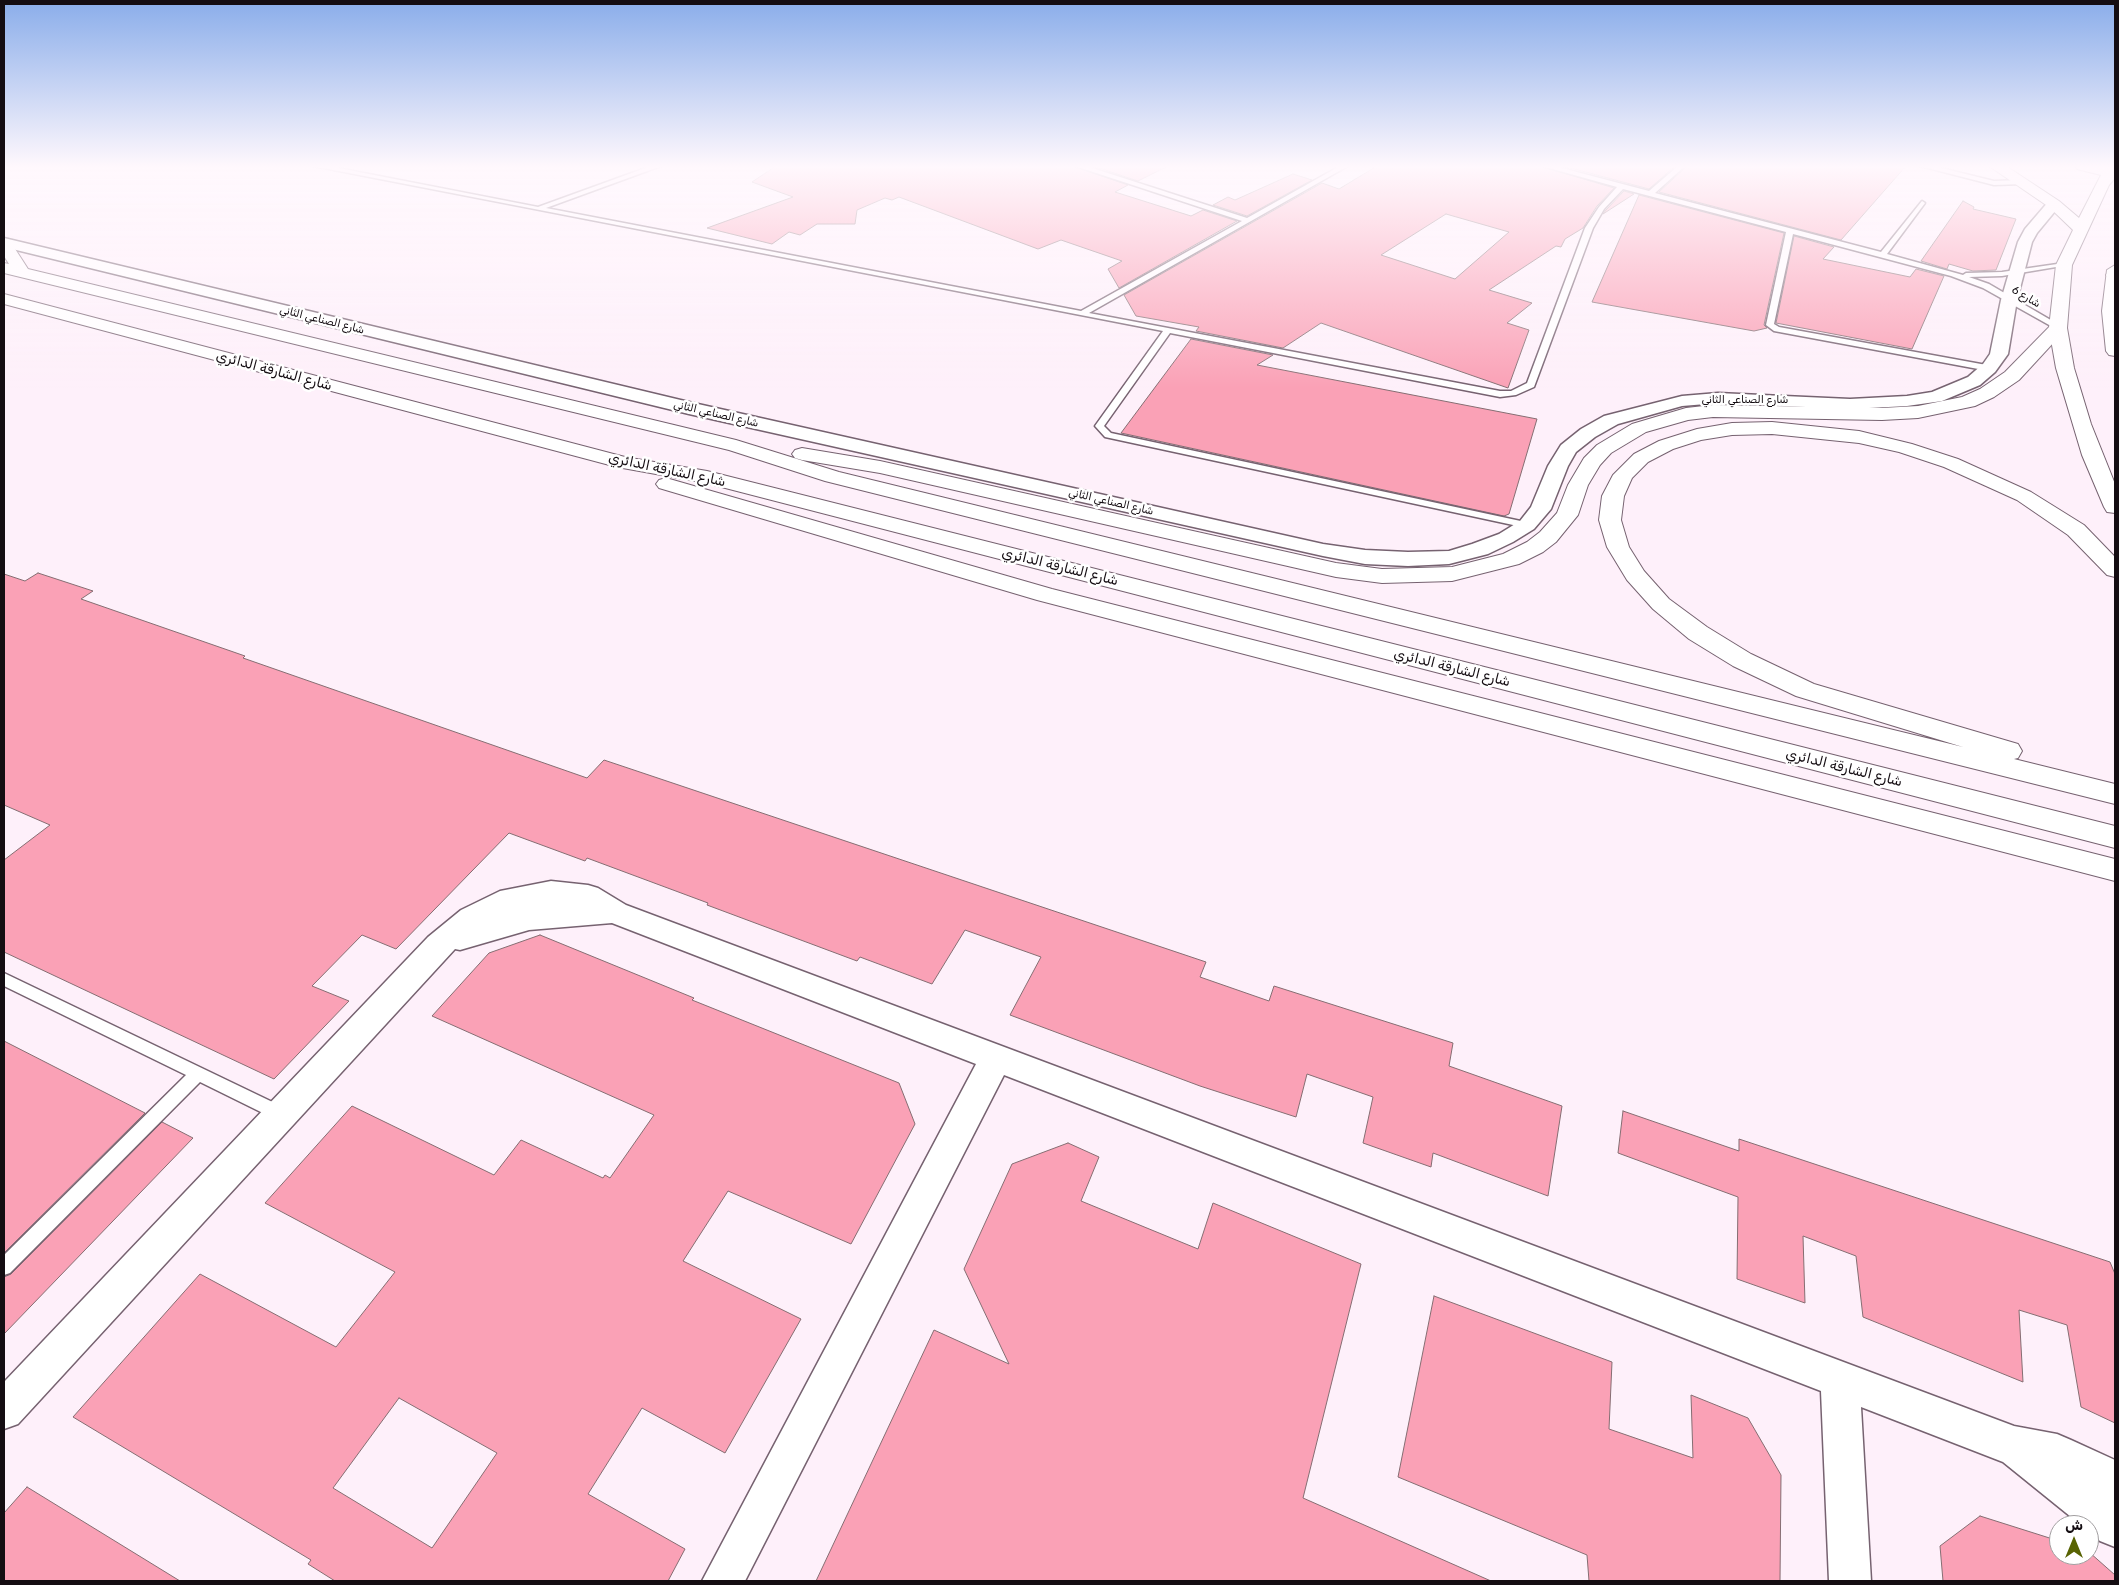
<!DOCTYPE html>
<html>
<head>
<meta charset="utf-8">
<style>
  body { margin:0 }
  #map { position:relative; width:2119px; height:1585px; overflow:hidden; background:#fef0fa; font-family:Rubik,"Noto Sans Arabic",sans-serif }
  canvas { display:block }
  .frame { position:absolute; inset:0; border:5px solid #140d12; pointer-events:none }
  .north { position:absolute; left:2049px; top:1515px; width:50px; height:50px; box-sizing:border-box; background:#fff; border:1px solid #a19ea0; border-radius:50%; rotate:0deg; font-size:14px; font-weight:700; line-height:20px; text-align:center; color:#140d12 }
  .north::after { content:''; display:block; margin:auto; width:18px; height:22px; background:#586303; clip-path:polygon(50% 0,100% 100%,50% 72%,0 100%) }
</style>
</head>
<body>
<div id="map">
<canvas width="2119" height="1585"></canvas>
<div class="frame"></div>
<div class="north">ش</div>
</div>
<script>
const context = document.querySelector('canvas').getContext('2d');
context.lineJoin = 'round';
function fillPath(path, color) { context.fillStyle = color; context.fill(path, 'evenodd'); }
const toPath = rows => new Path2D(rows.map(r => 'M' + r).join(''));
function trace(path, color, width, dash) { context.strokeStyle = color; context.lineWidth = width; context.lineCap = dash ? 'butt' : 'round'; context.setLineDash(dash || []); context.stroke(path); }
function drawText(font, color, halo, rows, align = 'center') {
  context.font = font + ' Rubik,"Noto Sans Arabic",sans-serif'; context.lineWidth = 5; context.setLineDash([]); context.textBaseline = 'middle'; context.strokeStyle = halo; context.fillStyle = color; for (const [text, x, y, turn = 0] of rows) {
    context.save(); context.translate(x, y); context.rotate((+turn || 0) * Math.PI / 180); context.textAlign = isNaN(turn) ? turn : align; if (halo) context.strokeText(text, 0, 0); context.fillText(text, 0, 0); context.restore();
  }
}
const building = toPath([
  [776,166,1073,166,1128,185,1115,192,1191,216,1203,210,1237,221,1119,288,1108,269,1122,261,1061,240,1038,249,899,197,892,200,885,198,857,210,855,224,817,224,800,235,789,232,772,244,707,228,793,197,752,182,776,166],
  [1093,166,1168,166,1138,181,1093,166],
  [1377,166,1540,166,1614,188,1597,206,1583,228,1565,239,1561,247,1556,246,1489,290,1532,303,1507,323,1529,330,1508,388,1321,323,1283,348,1196,331,1199,327,1136,316,1124,295,1322,183,1339,189,1377,166],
  [1446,214,1509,232,1455,279,1381,255,1446,214],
  [1563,166,1675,166,1649,189,1563,166],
  [1687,166,1906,166,1841,240,1659,192,1687,166],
  [1293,174,1312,180,1247,216,1213,205,1228,197,1235,200,1293,174],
  [1624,191,1634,194,1603,214,1606,210,1624,191],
  [1639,195,1784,233,1764,325,1767,328,1754,331,1592,302,1639,195],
  [1963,201,1974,207,1973,209,2016,219,1996,270,1973,271,1949,264,1947,269,1921,261,1963,201],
  [1794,236,1834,247,1823,259,1910,277,1916,269,1944,276,1912,349,1776,323,1794,236],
  [1191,339,1273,355,1257,365,1537,419,1509,514,1504,516,1121,433,1191,339],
  [38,573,93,591,81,599,245,656,243,658,587,778,604,760,1206,962,1200,977,1269,1001,1274,986,1453,1043,1449,1066,1562,1106,1548,1196,1433,1153,1431,1167,1363,1143,1373,1097,1307,1074,1296,1117,1200,1086,1010,1015,1041,957,965,930,932,984,860,957,857,961,707,905,708,903,587,858,585,861,509,833,396,949,362,935,312,986,349,1001,274,1079,4,952,4,860,50,825,4,805,4,574,25,581,38,573],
  [540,935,694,998,692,1000,899,1083,915,1124,851,1244,728,1191,683,1261,801,1319,725,1453,642,1408,588,1494,685,1549,668,1581,335,1581,308,1564,311,1560,73,1417,200,1274,336,1347,395,1272,265,1203,352,1106,494,1175,521,1140,603,1178,605,1175,610,1178,654,1115,432,1016,489,953,540,935],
  [399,1398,497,1453,432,1548,333,1488,399,1398],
  [4,1041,145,1113,4,1253,4,1041],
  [1623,1111,1739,1151,1739,1139,2110,1262,2115,1274,2115,1423,2081,1407,2067,1325,2019,1310,2023,1382,1863,1317,1856,1256,1803,1236,1805,1303,1737,1279,1738,1197,1618,1153,1623,1111],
  [162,1122,193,1138,4,1334,4,1277,11,1274,162,1122],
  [1068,1143,1099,1157,1081,1201,1198,1249,1213,1203,1361,1264,1303,1498,1491,1581,816,1581,934,1330,1009,1364,964,1269,1012,1164,1068,1143],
  [1434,1296,1612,1362,1609,1429,1693,1458,1691,1395,1748,1418,1781,1475,1780,1581,1589,1581,1587,1555,1398,1477,1434,1296],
  [27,1487,180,1581,4,1581,4,1513,27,1487],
  [1980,1516,2059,1541,2059,1555,2089,1555,2089,1552,2115,1575,2115,1581,1943,1581,1940,1546,1980,1516]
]);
fillPath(building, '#faa1b6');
trace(building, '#856d72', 1);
const lane = toPath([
  [313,166,328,166,538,207,651,166,661,166,546,208,1081,311,1242,221,1075,166,1086,166,1247,218,1340,166,1348,166,1089,313,1500,391,1511,391,1527,383,1585,228,1599,207,1617,187,1542,166,1554,166,1649,191,1678,166,1685,166,1655,193,1881,252,1922,201,1925,203,1887,254,1963,275,1966,273,2002,272,2064,263,2068,265,2002,276,1969,277,1989,284,2061,326,2061,330,2058,330,1983,288,1951,276,1793,234,1774,324,1779,327,1992,366,1993,368,1989,371,1774,331,1766,325,1786,232,1623,189,1604,209,1593,228,1534,387,1516,395,1500,397,1170,333,1104,426,1111,433,1530,523,1532,525,1527,528,1105,437,1095,426,1163,331,313,166],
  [1920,166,1933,166,1994,181,2023,180,2026,182,2023,184,1994,185,1920,166],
  [4,973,287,1109,289,1114,287,1119,281,1121,275,1119,200,1082,10,1273,4,1275,4,1255,186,1075,4,986,4,973]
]);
const street = toPath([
  [2054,200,2061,204,2037,233,2032,242,2017,300,2008,354,1995,372,1980,385,1942,401,1907,406,1850,409,1718,403,1682,406,1618,424,1595,437,1576,452,1568,466,1551,509,1534,529,1513,542,1488,554,1449,564,1408,566,1365,564,1323,556,689,414,4,247,4,238,689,402,1323,544,1365,550,1408,552,1449,551,1472,544,1499,534,1520,521,1531,507,1548,466,1561,445,1581,429,1604,416,1682,396,1718,393,1850,399,1907,396,1932,392,1968,377,1983,364,1990,354,2001,300,2018,242,2025,229,2049,201,2054,200],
  [551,881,588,885,598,888,626,905,2014,1426,2057,1434,2071,1440,2115,1460,2115,1547,2100,1541,2089,1532,2089,1525,2081,1525,2003,1462,1861,1407,1871,1581,1829,1581,1821,1391,1004,1075,745,1581,702,1581,976,1064,612,923,529,930,460,950,455,949,18,1424,4,1429,4,1382,428,937,461,910,500,891,551,881]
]);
const primary = toPath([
  [1989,166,2006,166,2059,201,2079,218,2101,175,2077,169,2075,166,2115,166,2115,178,2109,185,2072,265,2067,328,2074,368,2091,424,2115,484,2115,513,2107,512,2104,507,2082,455,2056,368,2049,328,2056,265,2073,230,2049,207,1989,166],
  [2115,265,2115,356,2109,355,2106,351,2102,311,2107,270,2115,265]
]);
const highway = toPath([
  [4,239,10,241,28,269,736,440,839,472,1963,747,1796,696,1733,666,1689,639,1653,609,1627,580,1607,547,1599,520,1602,496,1613,475,1634,454,1659,441,1697,429,1732,423,1772,422,1859,431,1912,444,1958,459,2031,492,2084,525,2115,557,2115,577,2107,575,2068,535,2017,500,1944,467,1899,452,1859,443,1772,434,1732,435,1701,440,1673,449,1648,462,1632,478,1624,496,1621,520,1629,547,1644,571,1669,599,1707,627,1751,654,1814,684,2018,744,2022,751,2018,758,2014,759,2115,784,2115,804,825,481,729,450,4,273,4,263,9,264,4,256,4,239],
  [2115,270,2115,282,2109,280,2106,275,2108,272,2115,270],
  [4,294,625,457,707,471,2115,826,2115,848,706,483,617,467,4,304,4,294],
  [2058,323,2064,324,2067,328,2019,380,1994,397,1975,406,1918,418,1882,420,1713,417,1688,420,1646,432,1611,453,1600,465,1588,485,1578,515,1556,542,1543,552,1519,564,1452,581,1382,583,1336,577,880,473,802,460,795,458,792,454,795,450,802,448,880,461,1336,563,1382,569,1452,567,1503,554,1527,542,1540,532,1557,513,1568,485,1584,458,1597,445,1632,424,1686,408,1713,405,1882,408,1918,406,1962,397,1980,389,2005,372,2052,324,2058,323],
  [666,478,1052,589,2115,859,2115,881,1037,600,659,488,656,484,659,480,666,478]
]);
trace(lane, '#766270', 3);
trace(street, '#766270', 3);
trace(primary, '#766270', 2);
trace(highway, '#766270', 2);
fillPath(lane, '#fff');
fillPath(street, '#fff');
fillPath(primary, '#fff');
fillPath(highway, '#fff');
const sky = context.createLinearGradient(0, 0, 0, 388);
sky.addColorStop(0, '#8aadea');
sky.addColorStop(0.43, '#fff8fd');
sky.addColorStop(1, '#fff8fd00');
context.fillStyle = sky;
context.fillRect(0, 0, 2119, 388);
drawText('11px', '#140d12', '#fff', [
  ["شارع 6",2026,297,31],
  ["شارع الصناعي الثاني",322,320,14],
  ["شارع الصناعي الثاني",1745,400],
  ["شارع الصناعي الثاني",716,414,13],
  ["شارع الصناعي الثاني",1111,502,13]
]);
drawText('14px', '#140d12', '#fff', [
  ["شارع الشارقة الدائري",274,371,15],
  ["شارع الشارقة الدائري",667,470,12],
  ["شارع الشارقة الدائري",1060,567,14],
  ["شارع الشارقة الدائري",1452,668,14],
  ["شارع الشارقة الدائري",1844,768,14]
]);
</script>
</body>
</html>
